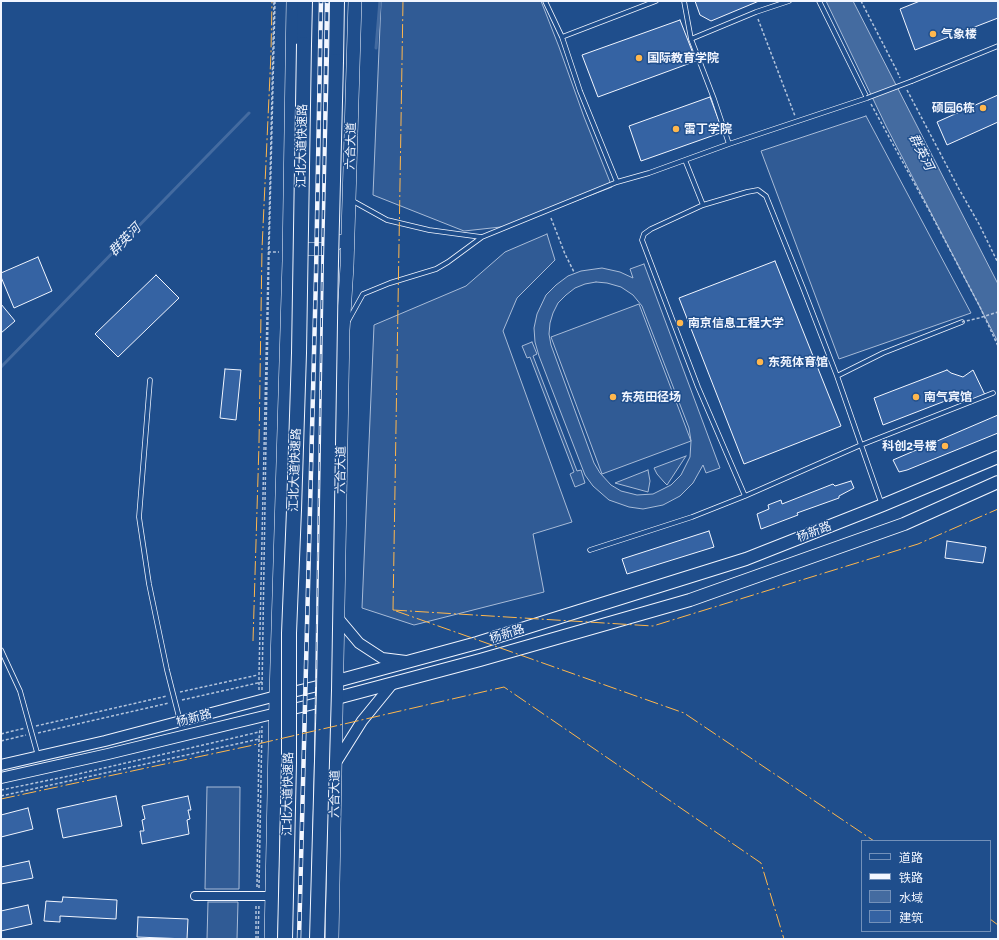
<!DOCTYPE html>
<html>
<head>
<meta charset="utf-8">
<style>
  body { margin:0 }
  #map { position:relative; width:999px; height:940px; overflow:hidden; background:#1f4e8c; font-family:Raleway,"Noto Sans SC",sans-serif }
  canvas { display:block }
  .frame { position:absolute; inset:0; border:2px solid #f2f6ff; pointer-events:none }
  .legend { position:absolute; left:861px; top:840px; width:130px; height:92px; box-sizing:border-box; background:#1f4e8c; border:1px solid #7391ba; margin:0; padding:5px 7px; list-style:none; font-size:12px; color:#f2f6ff }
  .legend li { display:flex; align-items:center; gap:8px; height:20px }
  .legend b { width:20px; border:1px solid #7391ba }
</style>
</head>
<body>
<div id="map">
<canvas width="999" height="940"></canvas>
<div class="frame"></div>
<ul class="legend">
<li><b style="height:5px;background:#1f4e8c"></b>道路</li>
<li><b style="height:5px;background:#f2f6ff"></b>铁路</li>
<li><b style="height:11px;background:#446ba0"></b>水域</li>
<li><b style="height:11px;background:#3563a3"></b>建筑</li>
</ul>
</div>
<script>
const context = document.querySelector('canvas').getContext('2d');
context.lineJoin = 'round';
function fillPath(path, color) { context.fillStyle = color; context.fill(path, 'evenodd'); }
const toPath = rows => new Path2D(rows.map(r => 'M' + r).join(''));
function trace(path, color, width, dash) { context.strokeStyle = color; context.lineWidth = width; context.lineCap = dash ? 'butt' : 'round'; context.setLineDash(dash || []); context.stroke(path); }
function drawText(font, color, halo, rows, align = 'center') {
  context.font = font + ' Raleway,"Noto Sans SC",sans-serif'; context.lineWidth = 3; context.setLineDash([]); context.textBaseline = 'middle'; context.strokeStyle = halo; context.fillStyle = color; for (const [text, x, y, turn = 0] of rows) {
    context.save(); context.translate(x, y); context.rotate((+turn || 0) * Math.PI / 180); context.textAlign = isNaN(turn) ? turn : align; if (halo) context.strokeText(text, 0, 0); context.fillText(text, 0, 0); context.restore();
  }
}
const built = toPath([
  [381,1,541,1,559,47,584,117,612,187,510,226,464,231,373,195,381,1],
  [866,116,971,313,839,359,761,151,866,116],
  [547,234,555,260,517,298,503,331,572,522,533,534,544,592,414,625,362,608,374,325,466,286,505,252,547,234],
  [644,264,720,468,706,473,703,465,693,483,680,496,663,505,643,509,629,507,609,500,593,486,585,475,539,356,535,342,534,328,537,314,546,295,556,285,568,276,581,271,602,268,620,272,633,278,630,269,644,264],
  [596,282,607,283,621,287,633,295,642,306,689,428,691,441,639,304,551,337,602,474,691,441,690,457,681,475,671,485,653,494,637,495,621,491,611,485,600,473,594,463,551,345,549,334,550,323,553,313,558,303,566,295,575,288,585,284,596,282],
  [532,342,537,354,533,356,577,471,581,470,585,483,575,487,570,474,574,472,530,357,527,358,522,346,532,342],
  [686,456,667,485,664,482,657,474,654,468,686,456],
  [648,470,650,481,648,492,615,483,648,470],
  [207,787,240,787,239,889,205,889,207,787],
  [208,902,238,902,237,939,207,939,208,902]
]);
fillPath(built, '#305b95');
trace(built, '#a8bbd7', 1);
const water = toPath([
  [826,1,853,1,998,284,998,342,886,126,826,1]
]);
fillPath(water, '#446ba0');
trace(water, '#a8bbd7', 1);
trace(toPath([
  [376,48,380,1],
  [1,367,249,113]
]), '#446ba0', 3);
const building = toPath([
  [695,1,759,1,711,21,700,15,695,1],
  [920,1,998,1,998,18,915,50,900,9,920,1],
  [680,20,696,61,598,97,582,55,680,20],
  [998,95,998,122,947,145,937,122,998,95],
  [710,97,723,132,641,161,629,126,710,97],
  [38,257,52,291,14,308,1,277,1,273,38,257],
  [775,261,841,426,744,464,679,298,775,261],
  [156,275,179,298,118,357,95,334,156,275],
  [1,304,15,321,1,333,1,304],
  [225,369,241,370,236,420,220,418,225,369],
  [947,370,951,373,963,377,973,370,985,395,963,404,958,396,883,425,874,398,947,370],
  [998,415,998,433,907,470,899,472,893,460,998,415],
  [851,481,854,488,839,496,839,498,797,513,798,515,761,529,757,514,769,509,768,505,781,500,782,504,833,484,835,486,851,481],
  [709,531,714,547,627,574,622,559,709,531],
  [947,541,986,547,983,563,945,558,947,541],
  [116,796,122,826,63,838,57,809,116,796],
  [188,796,191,810,188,810,190,819,187,820,189,834,142,844,140,831,144,831,142,820,145,819,142,806,188,796],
  [28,808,33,829,1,837,1,815,28,808],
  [29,861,33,878,1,884,1,867,29,861],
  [63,897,117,900,116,919,60,916,60,922,44,921,46,901,62,902,63,897],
  [28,905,32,924,1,931,1,911,28,905],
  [138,917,188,919,187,939,137,937,138,917]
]);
fillPath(building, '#3563a3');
trace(building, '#f2f6ff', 1);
const service = toPath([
  [545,1,562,37,580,91,617,182],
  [684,1,691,39,714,99,729,144],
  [562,37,656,1],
  [691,39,756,12,789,1],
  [912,81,998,46],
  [685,160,703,205,651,229,644,234,642,240,698,387,745,496],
  [351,200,387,220,429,230,481,237],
  [703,205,747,192,758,190,766,196,803,288,837,376,882,505],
  [348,321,363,294,390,283,436,269,448,262,482,237,617,182,649,173,729,144,867,98,819,1],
  [837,376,883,353,962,322],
  [150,380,139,517,149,584,167,670,180,721],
  [590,550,692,517,745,496,861,445,993,393],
  [1,650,20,691,38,756]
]);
const minor = toPath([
  [195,896,272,896]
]);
const tertiary = toPath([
  [338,618,359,643,382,658,406,661],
  [335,764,362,721,393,683],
  [1,765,105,741,276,696,330,683],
  [1,778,108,754,330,700]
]);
const secondary = toPath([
  [337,681,477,643,746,559,883,505,998,457],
  [337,698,480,660,690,600,904,524,998,482]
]);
const primary = toPath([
  [293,240,304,249,327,249,340,241],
  [271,939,276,696,289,261,293,1],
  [332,939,343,330,347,266,355,1]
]);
const trunk = toPath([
  [304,44,305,1],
  [336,61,337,1]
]);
trace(service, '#f2f6ff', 5.5);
trace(minor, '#f2f6ff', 10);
trace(tertiary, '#f2f6ff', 12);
trace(secondary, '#f2f6ff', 14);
trace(primary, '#f2f6ff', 14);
trace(trunk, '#f2f6ff', 16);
trace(toPath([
  [275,1,269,252,279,252],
  [861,1,897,71,900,78],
  [758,19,795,116],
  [907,90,959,189,979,224,998,263],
  [871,104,930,212,980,307,998,346],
  [551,218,565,254,574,272],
  [259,690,259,675,274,1],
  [262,690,269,252],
  [180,692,258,675],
  [182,700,262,682],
  [36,726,167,696],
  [38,733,169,703],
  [1,734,25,728],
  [1,741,26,735],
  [1,790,74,775,259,732],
  [1,796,259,739,260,728],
  [257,887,259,739],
  [259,888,262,726],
  [256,939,256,905],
  [258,939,259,904]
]), '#b3c4dc', 1.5, [3, 2]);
trace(service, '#1f4e8c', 4);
trace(minor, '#1f4e8c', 8);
trace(tertiary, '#1f4e8c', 10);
trace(secondary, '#1f4e8c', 12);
trace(primary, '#1f4e8c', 13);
trace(trunk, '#1f4e8c', 14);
const rail = toPath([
  [299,939,316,275,321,1],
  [312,939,316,778,327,1]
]);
trace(rail, '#f2f6ff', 4.5);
trace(rail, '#1f4e8c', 3, [9]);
const serviceBridge = toPath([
  [867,98,912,81]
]);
const trunkBridge = toPath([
  [285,939,289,763,289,633,294,510,299,353,304,44],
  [317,939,324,690,331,261,336,61]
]);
trace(serviceBridge, '#f2f6ff', 5.5, []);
trace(trunkBridge, '#f2f6ff', 16, []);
trace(toPath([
  [962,322,979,318,998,312]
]), '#b3c4dc', 1.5, [3, 2]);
trace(serviceBridge, '#1f4e8c', 4);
trace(trunkBridge, '#1f4e8c', 14);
trace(toPath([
  [393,610,653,626,918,544,998,509],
  [393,610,403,1],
  [396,611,684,713,874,841],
  [253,641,259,444,262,249,271,53,272,1],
  [1,799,249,746,504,687,761,863,784,939],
  [990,919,998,925]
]), '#ffb74d', 1, [14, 3, 2, 3]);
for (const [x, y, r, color] of [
  [933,34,4,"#ffb74d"],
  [639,58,4,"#ffb74d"],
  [983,108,4,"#ffb74d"],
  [676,129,4,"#ffb74d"],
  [680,323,4,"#ffb74d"],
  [760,362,4,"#ffb74d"],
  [613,397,4,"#ffb74d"],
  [916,397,4,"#ffb74d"],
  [945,446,4,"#ffb74d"]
]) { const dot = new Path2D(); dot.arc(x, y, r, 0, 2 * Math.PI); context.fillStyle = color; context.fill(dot); trace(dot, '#1f4e8c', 1.5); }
drawText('bold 12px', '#f2f6ff', '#1f4e8c', [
  ["气象楼",941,34],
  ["国际教育学院",647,58],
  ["硕园6栋",975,108,"right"],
  ["雷丁学院",684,129],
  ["南京信息工程大学",688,323],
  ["东苑体育馆",768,362],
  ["东苑田径场",621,397],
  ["南气宾馆",924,397],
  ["科创2号楼",937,446,"right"]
], 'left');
drawText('12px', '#f2f6ff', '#1f4e8c', [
  ["江北大道快速路",302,146,-89],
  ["六合大道",351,146,-88],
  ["江北大道快速路",295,470,-88],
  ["六合大道",341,470,-89],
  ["杨新路",814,532,-21],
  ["杨新路",507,634,-18],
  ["杨新路",194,718,-15],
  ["江北大道快速路",288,794,-89],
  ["六合大道",335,794,-89]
]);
drawText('italic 13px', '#f2f6ff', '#1f4e8c', [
  ["群英河",921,152,63],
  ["群英河",125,240,-46]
]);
</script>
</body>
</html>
